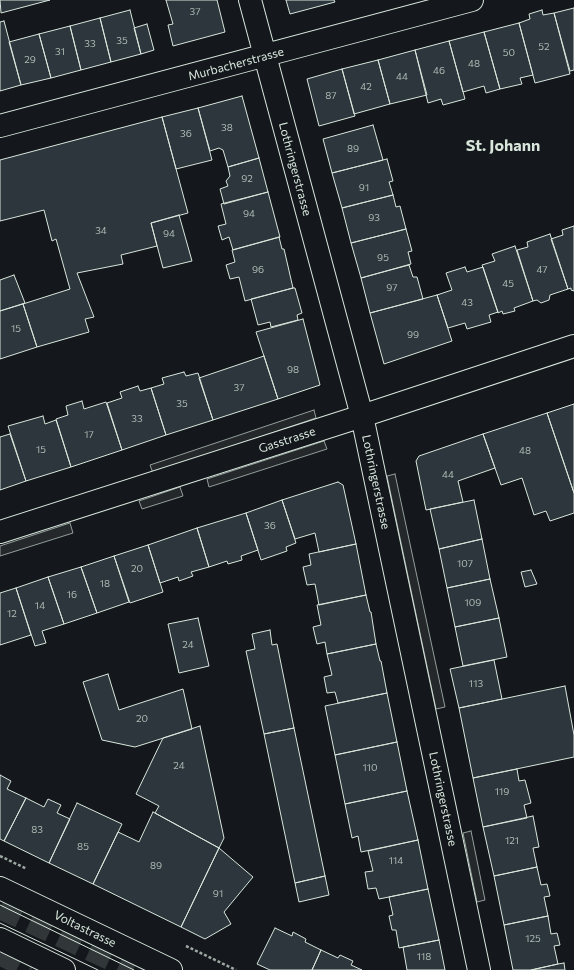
<!DOCTYPE html>
<html>
<head>
<meta charset="utf-8">
<style>
  body { margin:0 }
  canvas { display:block; background:#14181c }
</style>
</head>
<body>
<canvas width="574" height="970"></canvas>
<script>
const context = document.querySelector('canvas').getContext('2d');
context.lineJoin = 'round';
function fillPath(path, color) { context.fillStyle = color; context.fill(path, 'evenodd'); }
const toPath = rows => new Path2D(rows.map(r => 'M' + r).join(''));
function trace(path, color, width, dash) { context.strokeStyle = color; context.lineWidth = width; context.lineCap = dash ? 'butt' : 'round'; context.setLineDash(dash || []); context.stroke(path); }
function drawText(font, color, halo, rows, align = 'center') {
  context.font = font + ' Commissioner,sans-serif'; context.lineWidth = 3; context.setLineDash([]); context.textBaseline = 'middle'; context.strokeStyle = halo; context.fillStyle = color; for (const [text, x, y, turn = 0] of rows) {
    context.save(); context.translate(x, y); context.rotate((+turn || 0) * Math.PI / 180); context.textAlign = isNaN(turn) ? turn : align; if (halo) context.strokeText(text, 0, 0); context.fillText(text, 0, 0); context.restore();
  }
}
const parking = toPath([
  [314,410,316,418,153,473,150,465,314,410],
  [324,441,327,449,209,487,207,479,324,441],
  [395,474,445,707,436,709,387,476,395,474],
  [180,487,183,496,142,509,139,501,180,487],
  [70,523,73,533,0,556,0,546,70,523],
  [471,831,485,900,477,902,463,833,471,831]
]);
fillPath(parking, '#24282b');
trace(parking, '#939e99', 1);
const building = toPath([
  [0,0,50,0,1,13,0,0],
  [166,0,217,0,225,32,173,46,168,25,173,24,166,0],
  [286,0,334,0,335,2,290,14,286,0],
  [574,8,574,70,570,71,554,13,574,8],
  [130,10,141,54,111,62,100,18,130,10],
  [542,10,543,15,554,13,570,74,535,83,519,23,530,19,529,14,542,10],
  [100,18,111,62,81,70,70,26,100,18],
  [4,21,21,85,0,91,0,22,4,21],
  [519,23,533,75,520,78,522,84,500,89,484,32,519,23],
  [147,24,154,50,141,54,134,28,147,24],
  [70,26,81,70,51,78,39,34,70,26],
  [484,32,500,89,486,93,484,86,463,92,449,41,484,32],
  [39,34,51,78,21,85,9,42,39,34],
  [449,41,465,99,443,105,441,99,428,103,415,50,449,41],
  [415,50,427,95,390,104,378,60,415,50],
  [378,60,390,104,354,114,342,69,378,60],
  [342,69,355,116,319,126,307,79,342,69],
  [242,96,259,158,228,167,223,150,219,148,210,151,198,108,242,96],
  [198,108,212,160,176,169,162,117,198,108],
  [162,117,188,213,151,223,157,246,121,255,123,264,77,273,94,317,85,319,89,332,37,347,23,304,70,289,56,239,52,241,44,210,0,221,0,160,162,117],
  [373,125,383,160,332,173,323,139,373,125],
  [259,158,268,192,224,204,220,189,228,186,226,181,230,176,228,167,259,158],
  [387,159,393,181,389,182,393,195,342,208,332,173,387,159],
  [268,192,280,237,233,250,229,237,222,240,218,226,226,224,221,204,268,192],
  [393,195,396,207,400,206,406,229,351,243,342,208,393,195],
  [179,215,192,261,163,268,151,223,179,215],
  [574,226,574,291,571,290,571,288,568,289,551,239,563,235,562,230,574,226],
  [406,229,412,251,408,252,411,264,361,278,351,243,406,229],
  [550,234,568,289,550,295,549,300,541,303,537,300,533,301,517,250,528,247,527,242,550,234],
  [279,237,282,249,284,249,293,288,245,301,239,277,230,279,226,265,235,262,232,250,279,237],
  [515,246,533,301,514,308,515,311,503,314,502,311,498,313,482,265,495,261,492,254,515,246],
  [409,265,413,277,417,277,423,299,370,313,361,278,409,265],
  [465,267,467,272,483,267,498,312,489,315,491,322,467,329,465,323,448,328,437,295,452,290,446,273,465,267],
  [14,275,25,303,0,311,0,280,14,275],
  [293,288,295,288,302,313,297,315,298,320,271,327,270,322,258,325,251,299,293,288],
  [437,295,452,341,384,364,370,313,437,295],
  [23,304,37,347,0,359,0,311,23,304],
  [303,319,320,385,278,399,256,332,303,319],
  [264,356,278,399,213,420,199,378,264,356],
  [184,372,186,376,198,373,213,420,166,435,151,388,164,384,162,378,184,372],
  [138,386,140,391,151,388,166,435,122,450,107,403,122,398,120,392,138,386],
  [82,401,84,409,106,402,122,450,71,467,56,419,68,415,66,406,82,401],
  [574,404,574,493,547,413,574,404],
  [547,413,574,493,574,513,550,521,546,511,534,515,522,478,501,485,483,434,547,413],
  [43,416,45,424,56,420,71,467,26,481,8,426,43,416],
  [10,434,26,481,0,490,0,437,10,434],
  [483,434,495,468,458,481,463,502,426,510,416,461,419,456,483,434],
  [338,482,343,485,356,544,319,552,315,533,295,539,282,500,338,482],
  [282,500,296,543,286,547,287,551,261,560,246,513,282,500],
  [474,500,482,539,439,549,430,509,474,500],
  [246,513,258,550,241,556,242,560,228,564,227,561,209,567,197,528,246,513],
  [197,528,209,567,191,572,193,576,179,581,178,577,160,583,148,545,197,528],
  [482,539,490,579,447,588,439,549,482,539],
  [356,544,366,595,319,605,315,584,307,585,303,567,311,565,309,554,356,544],
  [148,545,163,592,130,603,114,556,148,545],
  [114,556,129,602,97,613,81,567,114,556],
  [81,567,97,613,64,624,48,577,81,567],
  [531,570,537,584,525,587,521,572,531,570],
  [48,577,64,624,42,631,46,643,35,646,16,588,48,577],
  [490,579,499,618,455,627,447,588,490,579],
  [16,588,31,635,0,645,0,593,16,588],
  [366,595,370,612,371,612,376,644,327,654,325,642,317,644,313,627,321,625,317,605,366,595],
  [198,618,209,666,179,673,168,624,198,618],
  [499,618,507,657,463,666,455,627,499,618],
  [270,630,272,645,277,644,294,728,264,734,246,651,255,649,252,634,270,630],
  [376,644,380,661,381,661,387,693,338,703,335,692,327,693,324,677,332,675,327,654,376,644],
  [494,660,502,699,459,708,450,669,494,660],
  [108,674,119,710,183,689,192,729,135,747,102,740,83,682,108,674],
  [565,686,574,735,574,757,473,778,459,708,565,686],
  [387,693,397,742,335,755,325,706,387,693],
  [200,726,224,838,219,848,155,813,159,806,136,794,163,738,200,726],
  [294,728,325,876,295,883,264,734,294,728],
  [397,742,407,791,345,804,335,755,397,742],
  [517,769,519,781,525,780,531,803,524,805,527,818,483,827,473,778,517,769],
  [0,775,11,781,7,789,26,798,4,841,0,839,0,775],
  [407,791,418,840,361,852,358,836,352,838,345,804,407,791],
  [26,798,44,807,48,799,61,805,57,813,70,819,49,863,4,841,26,798],
  [77,803,122,824,93,884,49,863,77,803],
  [153,812,219,848,181,927,93,884,118,832,139,842,153,812],
  [533,816,539,847,533,848,537,867,494,876,483,827,533,816],
  [418,840,428,889,379,899,376,888,368,889,365,872,373,871,368,851,418,840],
  [219,848,253,877,224,912,231,924,205,939,181,927,219,848],
  [537,867,541,885,547,884,550,896,544,897,548,916,504,925,494,876,537,867],
  [325,876,329,895,299,902,295,883,325,876],
  [428,889,439,940,399,948,396,930,392,930,389,916,393,915,389,897,428,889],
  [548,916,551,934,557,933,560,945,554,946,558,964,531,970,513,970,504,925,548,916],
  [275,928,292,936,293,932,306,939,305,942,321,950,312,970,270,970,257,964,275,928],
  [439,940,445,970,407,970,403,947,439,940],
  [321,950,338,958,340,955,353,961,351,965,362,970,312,970,321,950],
  [564,963,565,970,531,970,558,964,564,963]
]);
fillPath(building, '#2c363c');
trace(building, '#d8e6dc', 1);
trace(toPath([
  [0,908,133,970],
  [0,954,31,970]
]), '#313739', 22, [22, 11]);
const street = toPath([
  [250,0,362,416,479,970],
  [0,126,472,0],
  [0,532,362,416,574,346]
]);
const primary = toPath([
  [0,888,171,970],
  [0,939,64,970]
]);
trace(street, '#d8e6dc', 24);
trace(primary, '#d8e6dc', 24);
trace(toPath([
  [0,856,27,869],
  [186,946,236,970]
]), '#9da8a2', 2.5, [3, 2]);
trace(street, '#14181c', 22);
trace(primary, '#14181c', 22);
trace(toPath([
  [0,905,134,970],
  [0,923,98,970]
]), '#d8e6dc', 1);
drawText('10px', '#adbab4', null, [
  ["37",195,12],
  ["35",122,41],
  ["33",90,44],
  ["52",544,47],
  ["31",60,52],
  ["50",509,53],
  ["29",30,60],
  ["48",474,64],
  ["46",439,71],
  ["44",402,77],
  ["42",366,87],
  ["87",331,96],
  ["38",227,128],
  ["36",186,134],
  ["89",353,149],
  ["92",247,179],
  ["91",364,188],
  ["94",249,214],
  ["93",374,218],
  ["34",101,231],
  ["94",169,234],
  ["95",383,258],
  ["96",258,270],
  ["47",542,270],
  ["45",508,284],
  ["97",392,288],
  ["43",467,303],
  ["15",16,329],
  ["99",413,335],
  ["98",293,370],
  ["37",239,388],
  ["35",182,404],
  ["33",137,419],
  ["17",89,435],
  ["15",41,450],
  ["48",525,451],
  ["44",448,475],
  ["36",270,526],
  ["107",465,564],
  ["20",137,569],
  ["18",105,584],
  ["16",72,595],
  ["109",473,603],
  ["14",40,606],
  ["12",12,614],
  ["24",188,645],
  ["113",476,684],
  ["20",142,719],
  ["24",179,766],
  ["110",370,768],
  ["119",502,792],
  ["83",37,830],
  ["121",512,841],
  ["85",83,847],
  ["114",396,861],
  ["89",156,866],
  ["91",218,894],
  ["125",533,939],
  ["118",424,957]
]);
drawText('12px', '#d8e6dc', '#14181c', [
  ["Murbacherstrasse",236,64,-15],
  ["Lothringerstrasse",295,169,75],
  ["Gasstrasse",287,440,-18],
  ["Lothringerstrasse",376,482,78],
  ["Lothringerstrasse",443,799,78],
  ["Voltastrasse",85,929,26]
]);
drawText('bold 16px', '#d8e6dc', '#14181c', [
  ["St. Johann",503,146]
]);
</script>
</body>
</html>
